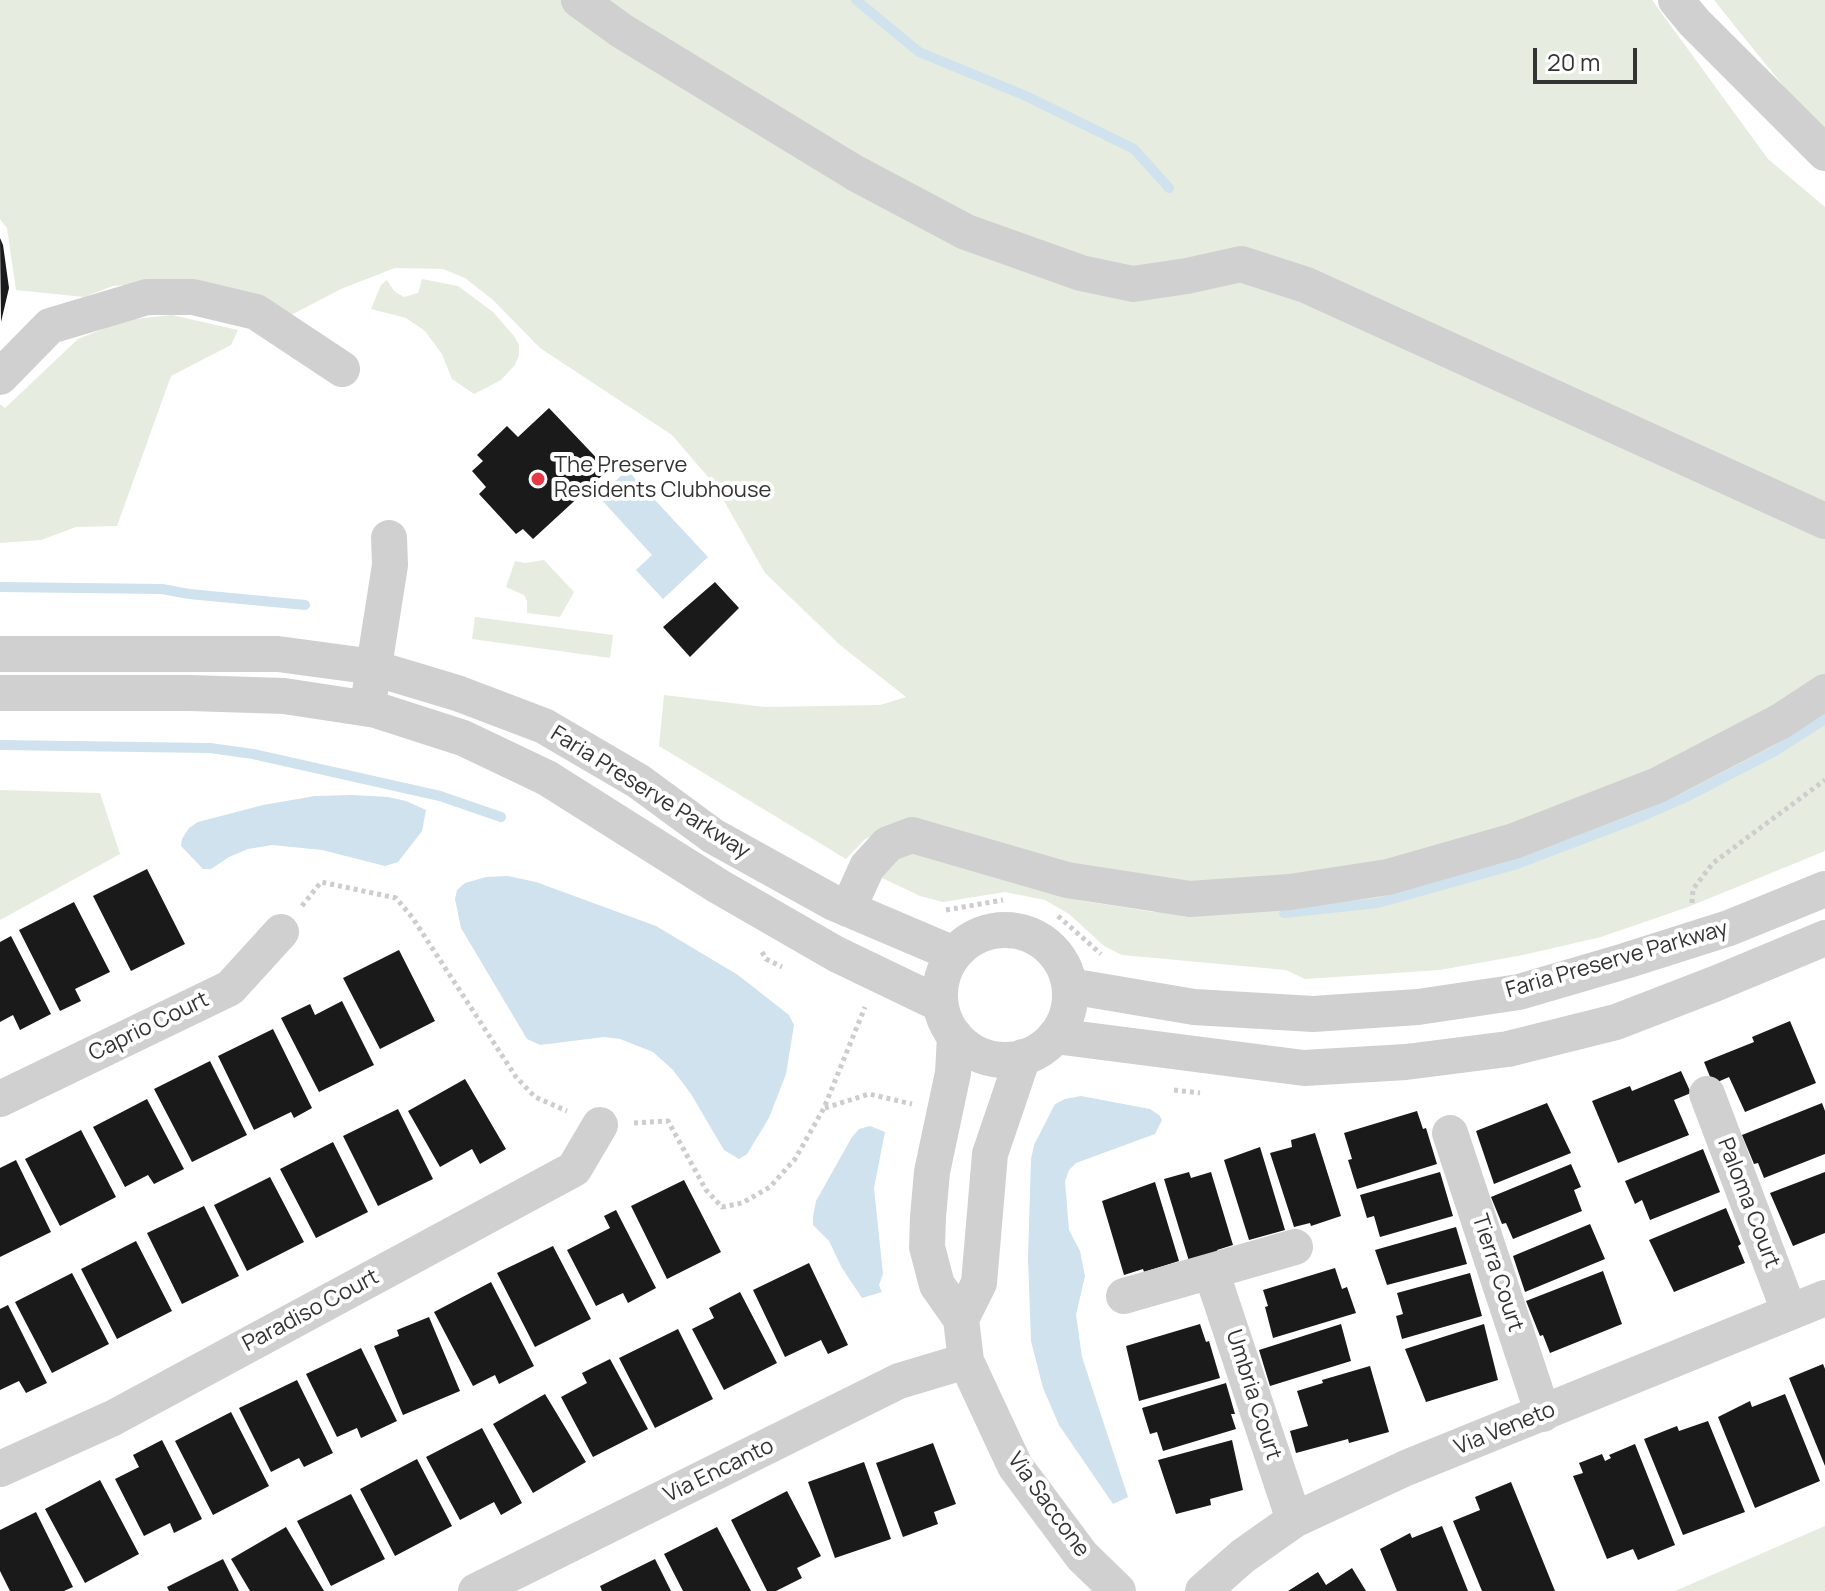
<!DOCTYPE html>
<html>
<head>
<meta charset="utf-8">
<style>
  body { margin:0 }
  #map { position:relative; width:1825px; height:1591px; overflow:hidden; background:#fff; font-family:Manrope,sans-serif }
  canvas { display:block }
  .scale { position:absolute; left:1533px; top:48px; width:104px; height:36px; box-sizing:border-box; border:4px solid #333; border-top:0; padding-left:10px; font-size:24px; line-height:28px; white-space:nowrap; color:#333; -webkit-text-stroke:6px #fff; paint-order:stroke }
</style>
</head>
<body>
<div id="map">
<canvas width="1825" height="1591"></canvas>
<div class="scale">20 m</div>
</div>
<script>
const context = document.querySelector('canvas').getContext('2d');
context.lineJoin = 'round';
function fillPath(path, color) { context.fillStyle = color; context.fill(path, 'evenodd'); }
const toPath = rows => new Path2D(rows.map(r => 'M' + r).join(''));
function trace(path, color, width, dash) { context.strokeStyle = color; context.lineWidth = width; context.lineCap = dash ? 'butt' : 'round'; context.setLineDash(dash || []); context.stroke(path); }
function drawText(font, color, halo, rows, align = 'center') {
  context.font = font + ' Manrope,sans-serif'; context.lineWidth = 8; context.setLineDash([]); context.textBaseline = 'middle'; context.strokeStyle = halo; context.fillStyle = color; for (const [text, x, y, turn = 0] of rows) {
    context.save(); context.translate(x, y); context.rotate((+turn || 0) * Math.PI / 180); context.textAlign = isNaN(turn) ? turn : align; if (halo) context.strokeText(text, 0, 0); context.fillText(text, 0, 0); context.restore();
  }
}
fillPath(toPath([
  [0,0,1652,0,1768,159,1825,207,1825,682,1644,778,1435,853,1213,890,886,830,865,839,846,859,659,746,664,695,765,707,880,705,906,697,840,645,765,573,715,485,672,435,540,348,493,300,465,278,443,269,395,268,341,289,291,315,163,282,113,286,84,297,16,290,7,228,0,219],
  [1714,0,1825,0,1825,137,1742,35],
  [422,279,458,286,493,312,514,336,519,345,519,356,514,366,501,380,474,394,452,379,442,354,425,331,406,318,371,309,381,285,387,280,394,291,404,297,418,293],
  [172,315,238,330,231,345,171,376,117,526,76,527,41,540,0,543,0,404,5,408,78,339,125,320],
  [544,560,574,592,560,617,527,613,527,601,524,595,506,587,515,561,525,563],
  [475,617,613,635,610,658,472,639],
  [1825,708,1825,851,1688,907,1601,937,1523,955,1440,970,1305,979,1286,970,1122,955,1104,946,1069,914,1045,900,1005,892,943,902,920,896,882,878,887,864,914,849,1078,900,1153,912,1229,911,1441,877,1567,840,1689,788],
  [0,790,100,793,120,854,0,920],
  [1825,1525,1825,1591,1675,1591,1825,1526]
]), '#e6ecdf');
fillPath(toPath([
  [627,470,708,557,663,599,636,570,652,555,599,497],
  [352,795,388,797,406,801,426,810,422,831,398,862,385,866,322,850,272,845,248,849,229,857,211,869,203,869,181,846,182,839,189,828,198,822,263,805,315,796],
  [508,876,536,882,656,926,738,975,789,1015,794,1025,786,1074,769,1118,747,1154,739,1159,724,1150,691,1094,673,1070,653,1052,620,1039,604,1037,540,1045,527,1039,461,928,455,899,457,890,465,883,486,877],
  [1081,1096,1150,1109,1159,1115,1162,1120,1155,1134,1076,1163,1069,1170,1065,1181,1069,1230,1080,1251,1085,1276,1076,1315,1082,1357,1128,1497,1113,1504,1059,1425,1043,1388,1031,1341,1028,1258,1031,1159,1034,1145,1055,1104,1065,1099],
  [870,1126,885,1132,874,1188,883,1274,879,1285,882,1292,862,1298,842,1268,829,1241,813,1225,813,1217,816,1201,852,1137,859,1129]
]), '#cfe2ee');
trace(toPath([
  [856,0,919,52,1026,96,1134,149,1169,188],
  [0,587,162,589,189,594,305,605],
  [0,745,210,748,253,754,440,796,501,817],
  [1284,913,1378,903,1514,865,1638,818,1686,797,1775,751,1825,719]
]), '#cfe2ee', 10);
fillPath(toPath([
  [0,238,3,245,9,288,1,322],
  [549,408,608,470,533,539,523,529,516,534,479,494,486,487,472,471,483,461,477,455,507,426,518,437],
  [715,582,739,608,690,657,663,627],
  [147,869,185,944,131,971,93,896],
  [74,902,110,972,75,989,81,1001,60,1011,19,930],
  [11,936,51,1014,20,1030,13,1015,0,1022,0,942],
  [399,950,435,1021,380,1049,343,978],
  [342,1001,374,1065,319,1092,281,1018,310,1004,315,1015],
  [1790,1021,1816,1083,1745,1112,1729,1077,1713,1084,1704,1062,1754,1042,1752,1037],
  [273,1029,312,1108,294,1118,291,1112,254,1130,218,1056],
  [210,1061,247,1135,192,1162,154,1089],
  [1681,1071,1691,1093,1674,1100,1689,1135,1618,1163,1592,1101,1630,1086,1632,1091],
  [465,1079,506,1149,480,1164,472,1149,440,1167,408,1111],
  [147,1099,184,1169,154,1184,148,1175,125,1187,93,1127],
  [1547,1103,1571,1153,1494,1184,1476,1131],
  [1822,1103,1825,1111,1825,1154,1764,1178,1758,1163,1754,1164,1742,1135],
  [398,1109,433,1179,378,1206,343,1136],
  [1417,1111,1423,1129,1426,1128,1437,1164,1357,1189,1348,1160,1352,1159,1344,1133],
  [81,1130,116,1197,60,1226,25,1159],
  [1315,1133,1341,1216,1311,1226,1310,1223,1294,1227,1270,1153,1292,1147,1291,1140],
  [333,1142,368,1212,316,1238,280,1169],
  [1260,1147,1285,1230,1249,1240,1224,1160],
  [1703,1149,1720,1192,1650,1220,1642,1200,1635,1204,1625,1181],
  [16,1160,51,1232,0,1257,0,1168],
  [1571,1164,1581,1187,1574,1190,1582,1211,1513,1239,1506,1223,1502,1224,1491,1197],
  [1189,1172,1191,1178,1211,1172,1233,1245,1217,1250,1218,1252,1189,1261,1164,1179],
  [1440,1172,1453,1216,1380,1237,1374,1216,1367,1218,1360,1195],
  [1825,1172,1825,1233,1793,1246,1770,1193],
  [270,1177,304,1242,247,1271,214,1205],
  [684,1180,721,1252,667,1279,631,1206],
  [1155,1182,1179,1261,1144,1272,1143,1269,1124,1275,1102,1201],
  [204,1206,239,1276,182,1304,147,1233],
  [1726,1208,1741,1244,1738,1246,1745,1263,1674,1292,1649,1240],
  [616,1210,656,1288,628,1303,623,1293,596,1306,567,1250,610,1228,604,1216],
  [1590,1224,1605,1259,1525,1292,1513,1256],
  [1456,1227,1467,1264,1387,1285,1375,1250],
  [136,1241,172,1311,117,1339,81,1269],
  [553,1246,591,1319,535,1347,497,1273],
  [809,1263,848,1345,828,1354,821,1340,785,1357,753,1290],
  [1335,1268,1342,1289,1347,1287,1356,1313,1273,1338,1265,1307,1268,1306,1263,1290],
  [1603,1271,1622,1324,1550,1353,1543,1335,1540,1336,1526,1301],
  [72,1273,109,1344,52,1373,15,1302],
  [1470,1273,1482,1316,1402,1339,1396,1316,1403,1314,1397,1293],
  [491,1282,534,1366,499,1384,495,1375,473,1386,434,1312],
  [740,1292,777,1363,724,1390,692,1329,714,1318,709,1308],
  [8,1305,47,1383,26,1393,19,1381,0,1390,0,1309],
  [429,1317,460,1391,403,1415,374,1346,399,1336,397,1330],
  [1200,1324,1206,1342,1209,1341,1220,1378,1139,1401,1126,1346],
  [1341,1324,1351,1361,1270,1386,1259,1350],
  [1484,1324,1498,1380,1426,1402,1405,1349],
  [678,1329,713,1399,655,1428,619,1358],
  [361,1348,397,1421,361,1438,357,1428,337,1437,306,1374],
  [610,1359,648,1429,593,1457,561,1397,587,1383,582,1373],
  [1823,1364,1825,1369,1825,1466,1789,1378],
  [1370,1366,1389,1432,1349,1443,1348,1439,1296,1453,1290,1431,1308,1426,1297,1391,1323,1383,1322,1380],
  [297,1380,333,1453,304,1467,299,1458,271,1472,239,1408],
  [1226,1383,1235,1414,1231,1414,1236,1429,1163,1451,1157,1432,1150,1434,1142,1408],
  [545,1394,586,1462,533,1493,493,1424],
  [1785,1394,1820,1481,1755,1508,1718,1417,1750,1401,1752,1407],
  [231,1412,269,1486,213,1515,175,1441],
  [1708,1421,1745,1512,1683,1535,1644,1439,1677,1426,1679,1431],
  [482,1428,522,1503,501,1515,494,1502,460,1520,426,1457],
  [162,1440,202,1519,174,1533,170,1523,144,1536,115,1479,139,1467,133,1455],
  [1232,1440,1243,1490,1210,1499,1211,1505,1176,1514,1158,1460],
  [933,1443,956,1504,934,1512,938,1524,903,1537,876,1463],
  [1635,1444,1675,1545,1638,1560,1633,1549,1607,1559,1573,1476,1583,1473,1579,1463,1602,1454,1605,1461,1611,1458,1609,1455],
  [417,1459,452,1526,395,1556,360,1489],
  [864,1462,891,1539,835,1558,808,1482],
  [100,1480,139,1554,85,1583,45,1509],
  [1511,1482,1555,1591,1482,1591,1453,1521,1480,1510,1475,1497],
  [787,1491,821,1556,797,1568,802,1578,776,1591,767,1591,731,1520],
  [351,1494,385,1559,331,1586,297,1521],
  [36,1512,73,1587,64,1591,10,1591,0,1571,0,1530],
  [1442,1526,1468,1591,1397,1591,1380,1549,1410,1533,1412,1538],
  [286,1527,324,1591,250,1591,231,1559],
  [717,1527,751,1591,683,1591,664,1554],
  [223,1559,239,1591,169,1591,167,1587],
  [655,1559,671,1591,602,1591,600,1586],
  [1352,1568,1366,1591,1288,1591,1318,1572,1326,1585]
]), '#1a1a1a');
trace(toPath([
  [1692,903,1693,889,1713,863,1825,780],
  [302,906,321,882,396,898,412,917,516,1077,535,1097,567,1111],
  [946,910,1003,900],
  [1058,916,1101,954],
  [762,952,766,959,782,967],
  [1174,1090,1200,1093],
  [825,1108,869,1094,912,1104],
  [634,1123,668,1121,706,1190,722,1207,742,1203,770,1187,795,1159,824,1108,865,1007]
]), '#cdcdcd', 5, [4, 4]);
trace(toPath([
  [579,0,622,31,855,173,966,232,1081,273,1133,284,1187,276,1241,264,1306,285,1825,521],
  [1676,0,1694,22,1825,153],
  [0,377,50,326,147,297,193,297,256,312,342,369],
  [0,654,278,654,367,666,457,693,544,726,638,781,713,836,834,903,954,954],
  [370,692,390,565,389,538],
  [0,693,190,693,284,696,376,710,463,738,547,778,718,886,836,954,940,1004],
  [848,909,867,867,888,844,912,835,1067,880,1190,899,1290,892,1388,877,1514,841,1658,785,1781,721,1825,692],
  '940 995a65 65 0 1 1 130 0a65 65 0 1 1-130 0Z',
  [1070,986,1194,1007,1313,1014,1418,1007,1519,992,1625,961,1729,928,1825,889],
  [955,1036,953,1073,932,1172,928,1217,927,1247,937,1285,961,1319,966,1361,1015,1466,1082,1556,1118,1591],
  [1055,1036,1304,1068,1406,1062,1508,1049,1616,1022,1717,983,1825,938],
  [1707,1094,1789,1311],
  [0,1099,230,988,281,932],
  [1450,1133,1543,1414],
  [1211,1271,1294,1520],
  [1124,1296,1295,1247],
  [961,1319,979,1283,990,1154,1023,1057],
  [0,1469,113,1418,574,1169,600,1125],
  [476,1591,899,1381,966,1361],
  [1203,1591,1243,1556,1294,1520,1406,1468,1825,1298]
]), '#d0d0d0', 36);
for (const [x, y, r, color] of [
  [538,479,8,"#e63946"]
]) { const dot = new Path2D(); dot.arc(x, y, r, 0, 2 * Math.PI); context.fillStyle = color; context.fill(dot); trace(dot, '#fff', 3); }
drawText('22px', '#333', '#fff', [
  ["The Preserve",554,466],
  ["Residents Clubhouse",554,491]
], 'left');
drawText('22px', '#333', '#fff', [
  ["Faria Preserve Parkway",650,793,32],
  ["Faria Preserve Parkway",1617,960,-16],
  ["Caprio Court",149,1027,-26],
  ["Paloma Court",1748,1203,69],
  ["Tierra Court",1497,1273,72],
  ["Paradiso Court",311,1311,-28],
  ["Umbria Court",1253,1395,72],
  ["Via Veneto",1505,1429,-22],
  ["Via Encanto",719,1471,-26],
  ["Via Saccone",1048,1505,54]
]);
</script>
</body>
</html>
